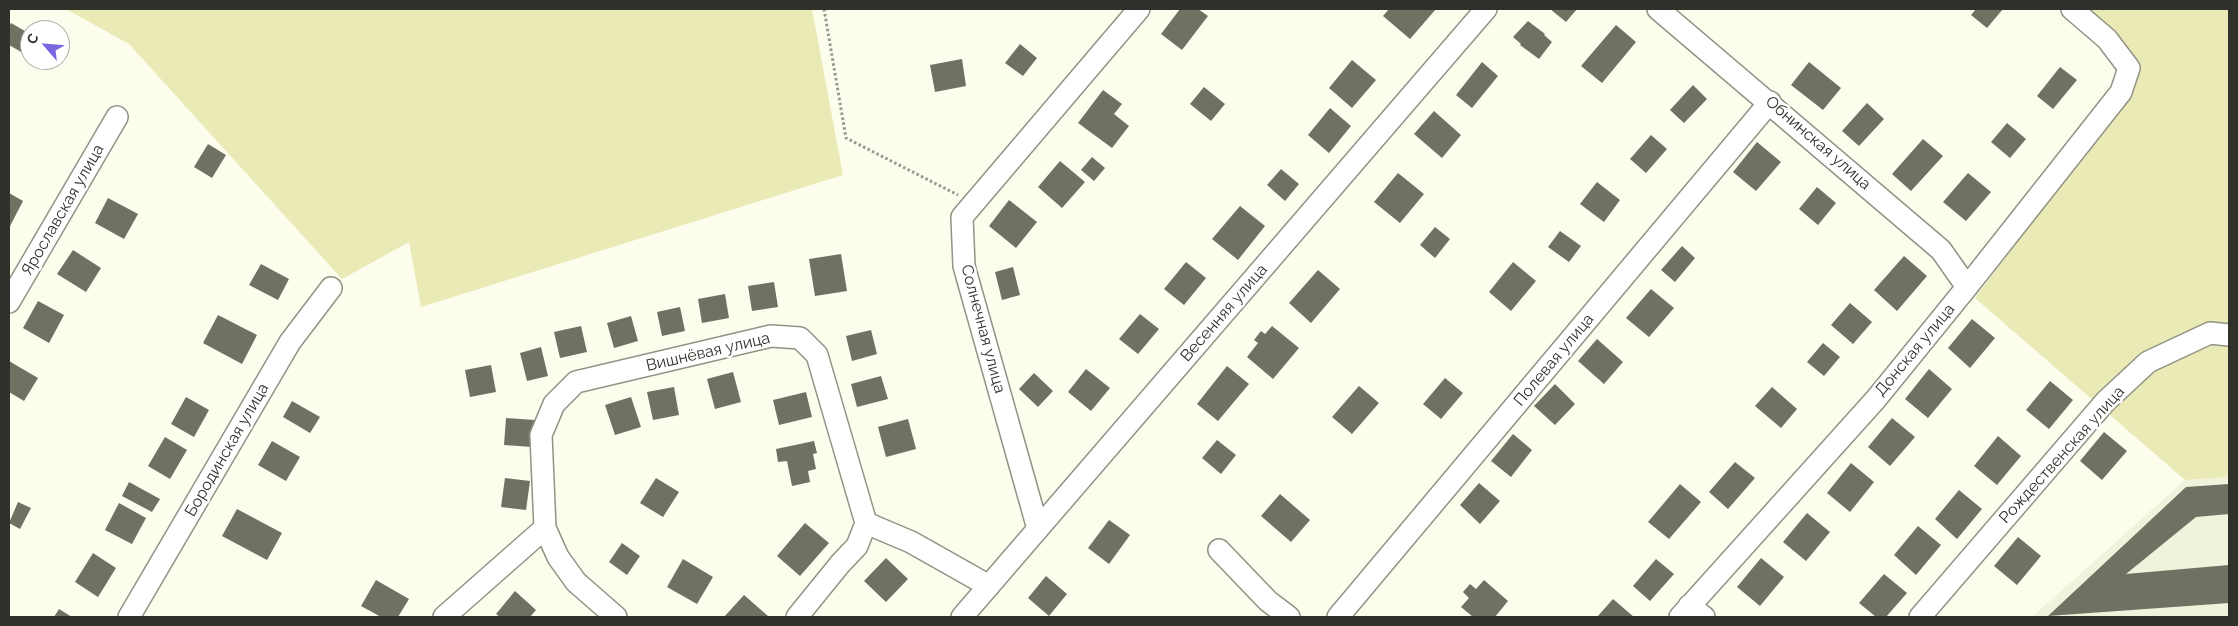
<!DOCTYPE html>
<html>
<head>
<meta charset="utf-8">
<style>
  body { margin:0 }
  #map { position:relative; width:2238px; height:626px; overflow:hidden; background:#fcfded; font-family:Raleway,sans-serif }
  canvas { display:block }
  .frame { position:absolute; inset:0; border:10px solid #31312b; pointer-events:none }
  .north { position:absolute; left:20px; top:20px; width:50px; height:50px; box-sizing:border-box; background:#fff; border:1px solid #adadaa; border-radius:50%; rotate:297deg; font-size:14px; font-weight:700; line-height:20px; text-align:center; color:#31312b }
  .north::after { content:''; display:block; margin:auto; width:18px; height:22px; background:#7c65e0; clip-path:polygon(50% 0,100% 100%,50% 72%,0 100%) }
</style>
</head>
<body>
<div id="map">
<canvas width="2238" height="626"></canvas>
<div class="frame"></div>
<div class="north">С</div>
</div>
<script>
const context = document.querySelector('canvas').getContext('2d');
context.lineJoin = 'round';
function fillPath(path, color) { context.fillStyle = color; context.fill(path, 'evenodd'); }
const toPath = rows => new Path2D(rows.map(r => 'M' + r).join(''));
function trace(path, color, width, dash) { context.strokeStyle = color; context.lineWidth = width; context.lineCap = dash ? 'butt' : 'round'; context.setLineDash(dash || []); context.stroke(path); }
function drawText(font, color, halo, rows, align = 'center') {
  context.font = font + ' Raleway,sans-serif'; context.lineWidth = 5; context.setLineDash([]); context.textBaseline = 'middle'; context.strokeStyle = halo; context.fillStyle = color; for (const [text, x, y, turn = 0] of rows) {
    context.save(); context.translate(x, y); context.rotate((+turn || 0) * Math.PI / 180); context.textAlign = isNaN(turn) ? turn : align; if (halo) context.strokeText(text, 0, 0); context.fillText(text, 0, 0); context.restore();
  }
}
fillPath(toPath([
  [2229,477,2229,617,2032,617,2185,480]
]), '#f1f2db');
fillPath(toPath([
  [66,9,812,9,843,175,421,307,409,242,342,279,129,44],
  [2080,9,2229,9,2229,477,2185,480,1975,298,2127,96,2137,67]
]), '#eaeab6');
fillPath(toPath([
  [1180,9,1198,9,1208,16,1182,50,1161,34],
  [1389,9,1436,9,1410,39,1383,16],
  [1550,9,1577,9,1566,22],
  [1976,9,2003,9,1987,28,1971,15],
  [1528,21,1545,34,1544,35,1552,42,1539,59,1520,45,1521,44,1513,37],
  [11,23,30,34,30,41,23,53,9,45,9,27],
  [1616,25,1636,42,1602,83,1581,66],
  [1020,44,1037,58,1023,76,1005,63],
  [962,59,966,86,935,92,930,65],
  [1352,60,1376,80,1352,108,1329,88],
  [1482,62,1498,76,1472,108,1456,95],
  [1809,62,1841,88,1823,110,1791,85],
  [2060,67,2077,80,2053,109,2037,96],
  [1693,85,1707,99,1684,123,1670,110],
  [1204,87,1225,104,1211,121,1190,104],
  [1103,90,1122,104,1114,114,1129,126,1112,148,1078,123],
  [1867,103,1884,119,1859,146,1842,131],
  [1330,108,1351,126,1329,153,1308,135],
  [1434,111,1461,135,1442,158,1414,134],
  [2007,123,2026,139,2010,158,1991,142],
  [1651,135,1667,149,1646,173,1630,159],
  [1923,139,1943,156,1911,191,1892,174],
  [1757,142,1781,162,1756,191,1733,172],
  [208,144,226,155,212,178,194,167],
  [1092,157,1105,168,1094,181,1081,170],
  [1060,161,1085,182,1062,208,1038,187],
  [1281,169,1299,184,1285,201,1267,185],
  [1398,173,1424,194,1400,223,1374,202],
  [1968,173,1991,192,1966,221,1943,202],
  [1597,182,1620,200,1604,222,1580,204],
  [1817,187,1836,203,1818,225,1799,209],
  [9,193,23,201,9,228],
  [108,198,138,214,124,239,95,223],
  [1009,200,1037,222,1016,248,989,226],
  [1240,206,1265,226,1238,260,1212,239],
  [1435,227,1450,239,1435,258,1420,245],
  [1560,231,1581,246,1569,262,1548,247],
  [1682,246,1695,258,1675,282,1661,270],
  [73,250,101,268,86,292,57,274],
  [841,254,847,291,815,296,809,259],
  [1904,256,1927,276,1897,311,1874,290],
  [1186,262,1206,278,1184,305,1164,289],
  [1513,262,1536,281,1511,311,1489,292],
  [261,264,289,279,278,300,249,285],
  [1013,267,1020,295,1002,300,995,272],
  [1318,270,1340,289,1311,323,1289,303],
  [774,282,778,307,752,311,748,286],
  [1651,289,1674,308,1649,337,1626,318],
  [725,294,729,318,702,323,698,299],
  [38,301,64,315,49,343,23,328],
  [1850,303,1872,322,1853,344,1831,325],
  [680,307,685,331,662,336,657,312],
  [1140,314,1159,329,1138,354,1119,339],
  [218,315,257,335,242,364,203,343],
  [631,316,638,341,614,348,607,323],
  [1972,319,1995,338,1970,368,1948,348],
  [581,326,587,352,560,358,554,332],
  [1272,326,1299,348,1273,379,1247,357,1258,343,1254,340,1261,331,1265,334],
  [871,330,877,354,852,361,846,336],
  [1597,339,1623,362,1604,384,1578,361],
  [1823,343,1840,357,1824,376,1807,362],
  [541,347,548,376,527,381,520,353],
  [9,361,38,378,24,401,9,392],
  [491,365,496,392,470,397,465,370],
  [1227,366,1249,384,1218,421,1197,404],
  [1086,369,1110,388,1091,411,1068,392],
  [1929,369,1952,389,1928,418,1905,399],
  [733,372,741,402,715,409,707,379],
  [1034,373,1053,391,1038,407,1019,389],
  [881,376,888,399,857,407,851,384],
  [1445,378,1463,393,1441,419,1423,404],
  [2050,381,2073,400,2049,429,2026,410],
  [1555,384,1575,404,1555,425,1534,406],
  [1359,386,1379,403,1352,434,1332,417],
  [674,387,679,415,653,420,647,392],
  [1772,387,1797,409,1781,428,1755,406],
  [806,392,812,417,779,425,773,400],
  [186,397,209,410,194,437,171,424],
  [631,397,641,427,615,435,605,405],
  [292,401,320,417,310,433,283,417],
  [506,418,535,420,532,447,504,445],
  [1892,418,1915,437,1890,466,1868,447],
  [908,419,916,449,886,457,878,427],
  [2104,432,2127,451,2102,480,2080,461],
  [1513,434,1532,450,1511,477,1491,461],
  [1998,436,2021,456,1997,485,1974,466],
  [165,437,187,450,170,479,148,466],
  [1217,440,1236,455,1221,474,1202,458],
  [272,441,300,457,286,481,258,465],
  [814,441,817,453,813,454,816,469,808,471,810,482,792,486,787,461,778,462,776,449],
  [1735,462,1755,478,1728,509,1709,492],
  [1851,463,1874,482,1850,512,1827,493],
  [505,478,530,481,526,510,501,507],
  [656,478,679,492,663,517,640,503],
  [129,482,160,499,152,512,122,496],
  [1479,483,1500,501,1480,524,1460,505],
  [1680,484,1701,502,1669,539,1648,522],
  [2229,484,2229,514,2196,517,2126,574,2229,565,2229,603,2048,616,2186,487],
  [1959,490,1982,509,1957,539,1935,519],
  [1280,494,1310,520,1291,542,1261,516],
  [18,502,31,508,20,529,9,523],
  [119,503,146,518,132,544,105,530],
  [237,509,282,533,267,560,222,536],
  [1807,513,1830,532,1806,561,1783,542],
  [1109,520,1130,535,1109,564,1088,548],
  [805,523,829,543,800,576,777,556],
  [1918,526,1941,545,1916,575,1894,555],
  [2018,537,2041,556,2017,585,1994,566],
  [622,543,640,556,627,575,609,562],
  [93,553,116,568,98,597,75,582],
  [886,558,908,579,886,602,864,581],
  [1761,558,1784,577,1760,606,1737,587],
  [683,559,713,577,697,604,667,587],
  [1656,559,1674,574,1650,601,1633,586],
  [1884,574,1907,593,1886,617,1876,617,1859,603],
  [1046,576,1067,594,1049,616,1028,598],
  [376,580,409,599,398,617,381,617,361,606],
  [1484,580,1508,601,1495,617,1473,617,1461,607,1469,598,1463,592,1470,584,1476,589],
  [515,591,536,610,530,617,500,617,496,614],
  [744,595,768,616,766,617,724,617],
  [1613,599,1634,617,1597,617],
  [59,609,72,617,54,617]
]), '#707063');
const minor = toPath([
  [1658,9,1941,250,1967,287],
  [9,302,117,117],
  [545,528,541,435,554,404,576,382,771,336,800,338,817,355,866,523],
  [1038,529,964,266,962,217,1139,9],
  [1219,550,1268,601,1289,617],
  [1689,606,1704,617],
  [129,617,290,342,331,288],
  [444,617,545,528,558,557,576,582,616,617],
  [797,617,840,564,857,546,866,523,911,542,989,586],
  [962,617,1486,9],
  [1338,617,1770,102],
  [1680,617,1876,399,1967,287,2121,92,2129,68,2107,39,2072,9],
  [1920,617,2105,402,2148,362,2210,333,2229,335]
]);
trace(minor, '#929385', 24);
trace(toPath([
  [824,9,846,138,958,195]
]), '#98998e', 3, [2.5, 2.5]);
trace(minor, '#fff', 21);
drawText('16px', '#31312b', '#fff', [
  ["Обнинская улица",1818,143,41],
  ["Ярославская улица",63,210,-60],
  ["Весенняя улица",1224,313,-49],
  ["Солнечная улица",983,329,75],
  ["Донская улица",1915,350,-50],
  ["Вишнёвая улица",708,352,-13],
  ["Полевая улица",1554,360,-50],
  ["Бородинская улица",227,450,-60],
  ["Рождественская улица",2062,455,-48]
]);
</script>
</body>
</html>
